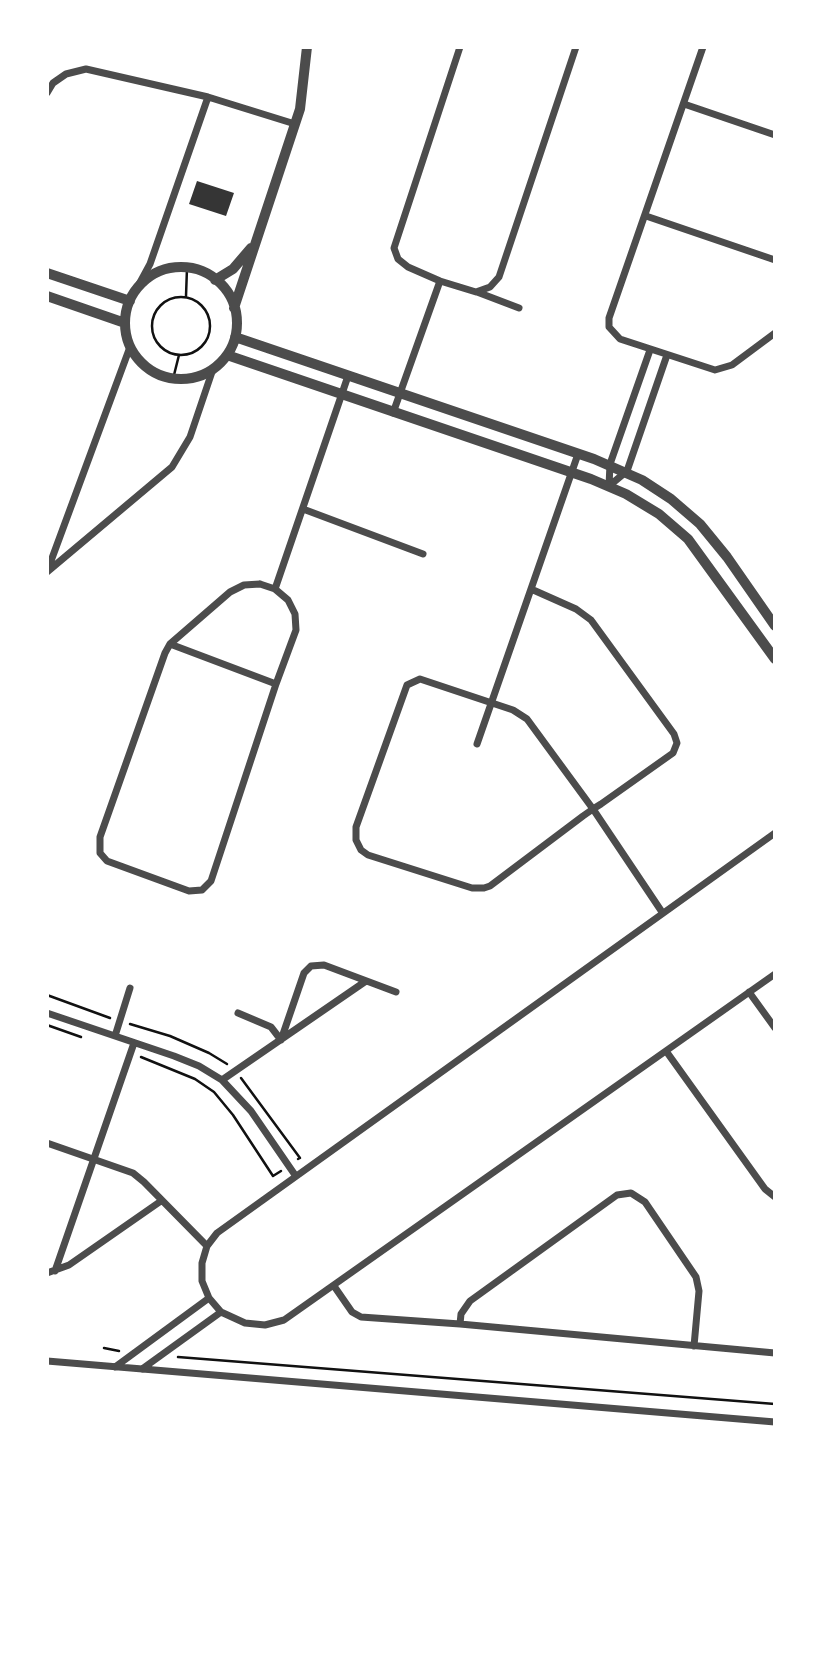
<!DOCTYPE html>
<html>
<head>
<meta charset="utf-8">
<style>
  body { margin:0 }
  #map { position:relative; width:822px; height:1658px; overflow:hidden; background:#fff; font-family:Manrope,sans-serif }
  canvas { display:block }
  .frame { position:absolute; inset:0; border:49px solid #fff; pointer-events:none }
</style>
</head>
<body>
<div id="map">
<canvas width="822" height="1658"></canvas>
<div class="frame"></div>
</div>
<script>
const context = document.querySelector('canvas').getContext('2d');
context.lineJoin = 'round';
function fillPath(path, color) { context.fillStyle = color; context.fill(path, 'evenodd'); }
const toPath = rows => new Path2D(rows.map(r => 'M' + r).join(''));
function trace(path, color, width, dash) { context.strokeStyle = color; context.lineWidth = width; context.lineCap = dash ? 'butt' : 'round'; context.setLineDash(dash || []); context.stroke(path); }
fillPath(toPath([
  [197,181,234,193,226,216,189,204]
]), '#353535');
trace(toPath([
  [186,296,187,268],
  '152 326a29 29 0 1 1 58 0a29 29 0 1 1-58 0Z',
  [173,379,179,355],
  [47,995,110,1018],
  [130,1024,170,1036,209,1053,227,1064],
  [47,1025,81,1037],
  [141,1057,195,1079,214,1092,233,1115,273,1176,281,1171],
  [241,1078,300,1158,298,1159],
  [104,1348,119,1351],
  [178,1357,775,1404]
]), '#111', 2.5);
trace(toPath([
  [460,47,394,248,398,259,408,267,440,281,476,292,490,287,499,277,576,47],
  [703,47,609,318,609,327,620,339,715,370,732,365,775,333],
  [47,93,53,83,66,74,86,69,208,97,295,124],
  [684,104,775,135],
  [646,216,775,260],
  [137,288,150,264,208,97],
  [477,292,519,308],
  [393,413,440,281],
  [609,486,627,471,667,355],
  [609,486,610,464,650,350],
  [303,509,423,554],
  [48,569,130,347],
  [47,572,172,467,190,437,213,369],
  [260,584,275,589,288,600,295,614,296,630,276,684,211,881,202,890,189,891,107,861,100,853,100,837,165,653,170,644,230,592,244,585,260,584],
  [275,589,348,376],
  [531,589,576,609,591,620,674,734,677,743,673,753,601,804,593,809,583,816,490,886,484,888,472,888,368,855,361,850,356,840,356,827,407,685,420,679,513,710,527,719,593,809,662,912],
  [170,644,276,684],
  [477,744,578,454],
  [775,833,217,1233,207,1246,202,1263,202,1281,209,1298,221,1312,245,1323,265,1325,284,1320,775,974],
  [749,992,775,1028],
  [47,1013,174,1056,199,1066,222,1080,251,1111,295,1175],
  [238,1013,271,1027,281,1040],
  [115,1036,130,988],
  [281,1040,304,973,311,966,324,965,396,992],
  [666,1051,765,1189,775,1197],
  [222,1080,366,981],
  [47,1143,133,1173,144,1182,207,1246],
  [55,1271,134,1043],
  [47,1273,69,1265,161,1201],
  [334,1286,352,1312,361,1317,460,1324,775,1353],
  [460,1324,461,1314,470,1301,617,1195,631,1193,645,1202,696,1277,699,1291,694,1346],
  [47,1361,775,1422],
  [115,1367,209,1298],
  [142,1369,221,1312]
]), '#4c4c4c', 7);
trace(toPath([
  '125 323a56 56 0 1 1 112 0a56 56 0 1 1-112 0Z',
  [47,273,130,301],
  [215,280,233,269,251,248],
  [47,296,125,323],
  [234,308,300,109,307,47],
  [235,337,594,459,642,480,671,499,700,524,727,557,775,626],
  [227,355,591,479,626,494,659,514,688,539,775,659]
]), '#4c4c4c', 10);
</script>
</body>
</html>
